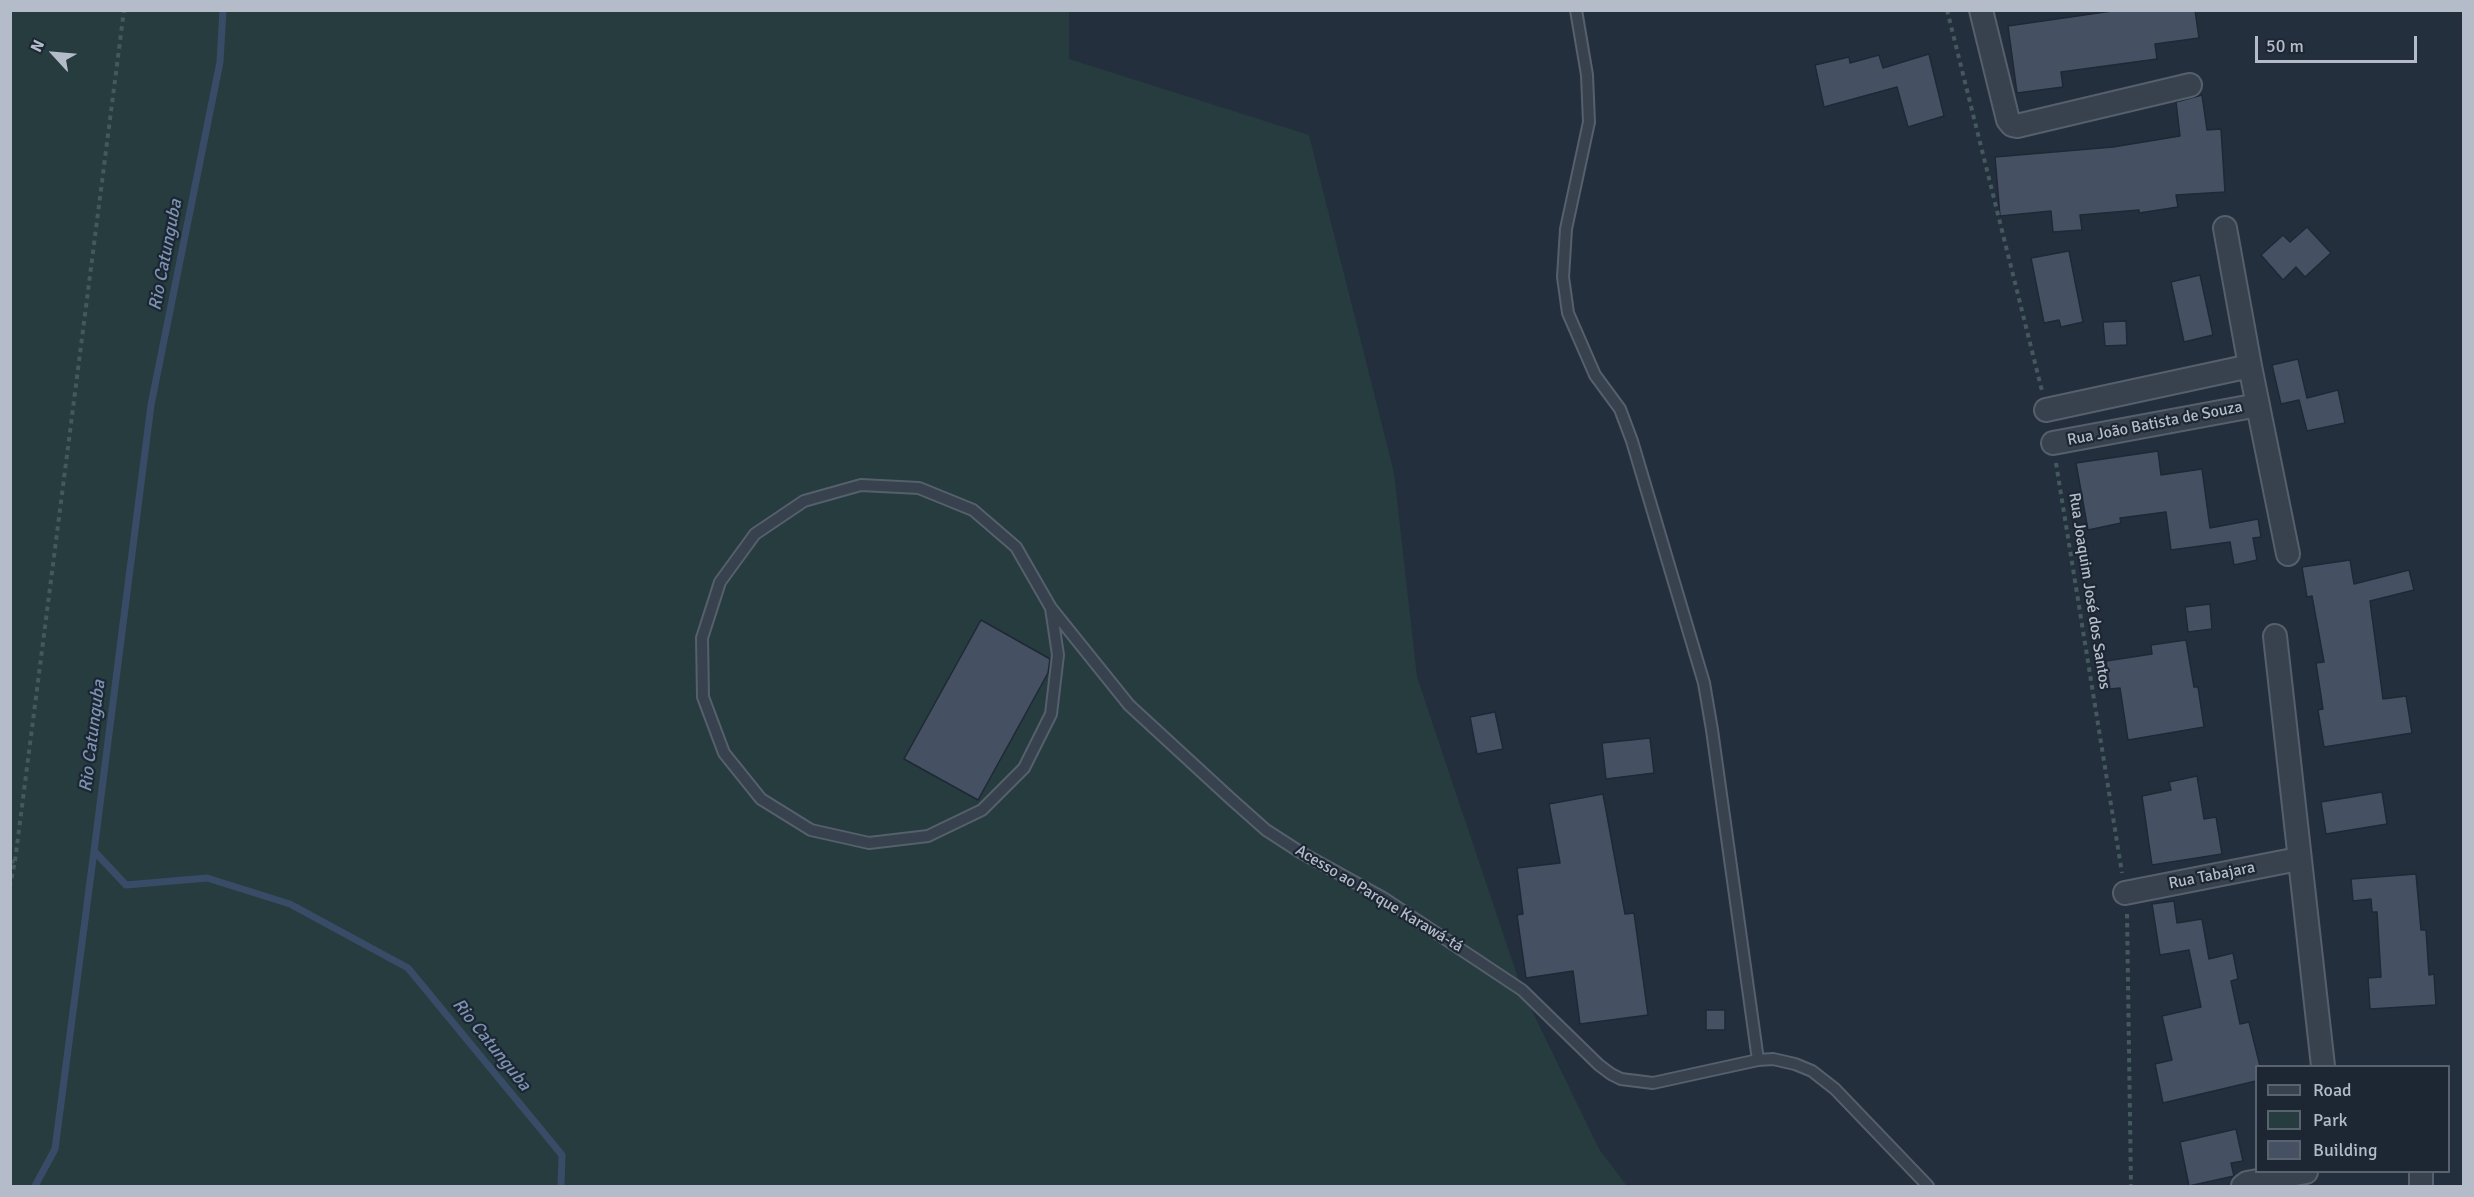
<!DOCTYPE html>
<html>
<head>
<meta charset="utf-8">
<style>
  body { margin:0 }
  #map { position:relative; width:2474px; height:1197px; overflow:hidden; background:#242f3e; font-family:Signika,sans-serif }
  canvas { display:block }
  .frame { position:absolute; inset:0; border:12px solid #b4bcc9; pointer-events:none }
  .legend { position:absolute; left:2255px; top:1065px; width:195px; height:108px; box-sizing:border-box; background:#1d2633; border:2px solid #59626f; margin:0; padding:8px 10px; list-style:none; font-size:18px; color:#b4bcc9 }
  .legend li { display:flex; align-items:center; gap:12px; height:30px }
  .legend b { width:30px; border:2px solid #59626f }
  .north { position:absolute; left:24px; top:24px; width:60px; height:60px; -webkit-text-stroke:4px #1d2633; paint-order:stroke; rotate:296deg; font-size:16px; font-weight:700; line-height:24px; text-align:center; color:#b4bcc9 }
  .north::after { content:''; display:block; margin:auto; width:21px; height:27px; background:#b4bcc9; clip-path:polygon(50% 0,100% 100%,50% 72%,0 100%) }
  .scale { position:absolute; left:2255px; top:36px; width:162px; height:27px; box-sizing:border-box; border:3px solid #b4bcc9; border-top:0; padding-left:8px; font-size:18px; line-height:21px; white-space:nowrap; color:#b4bcc9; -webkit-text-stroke:4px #1d2633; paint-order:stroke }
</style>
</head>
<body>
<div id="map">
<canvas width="2474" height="1197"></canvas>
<div class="frame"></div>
<ul class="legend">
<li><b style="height:8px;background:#38414e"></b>Road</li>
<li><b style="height:16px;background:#263c3f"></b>Park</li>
<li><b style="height:16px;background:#455162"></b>Building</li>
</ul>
<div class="north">N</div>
<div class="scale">50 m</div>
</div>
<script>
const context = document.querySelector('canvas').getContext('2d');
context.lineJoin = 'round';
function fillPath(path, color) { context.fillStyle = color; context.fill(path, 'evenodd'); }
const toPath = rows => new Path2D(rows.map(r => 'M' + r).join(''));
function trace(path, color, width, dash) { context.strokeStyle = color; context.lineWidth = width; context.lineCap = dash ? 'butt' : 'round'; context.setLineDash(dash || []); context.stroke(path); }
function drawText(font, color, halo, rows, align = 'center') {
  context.font = font + ' Signika,sans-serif'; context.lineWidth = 4.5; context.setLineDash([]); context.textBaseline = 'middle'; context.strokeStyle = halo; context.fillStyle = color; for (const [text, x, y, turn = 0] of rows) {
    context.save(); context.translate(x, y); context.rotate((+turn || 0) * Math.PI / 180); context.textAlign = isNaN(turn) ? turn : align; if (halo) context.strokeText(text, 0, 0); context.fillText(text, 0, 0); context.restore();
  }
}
fillPath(toPath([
  [10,11,1069,11,1069,59,1309,135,1394,473,1417,677,1522,990,1599,1149,1627,1186,11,1186]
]), '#263c3f');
trace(toPath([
  [223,10,220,62,151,405,94,851,126,885,207,878,290,904,408,968,562,1155,561,1186],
  [35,1186,55,1149,94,851]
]), '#394c67', 7);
const building = toPath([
  [2119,10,2195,10,2199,38,2155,44,2157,59,2061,72,2063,87,2017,93,2008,26,2119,10],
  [1929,54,1944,116,1908,127,1897,87,1824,107,1815,65,1849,57,1850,63,1879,55,1883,68,1929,54],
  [2202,95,2207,130,2221,129,2225,192,2176,195,2178,207,2139,213,2139,210,2080,215,2082,230,2053,232,2051,211,2000,216,1995,157,2113,147,2180,136,2176,102,2202,95],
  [2307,227,2331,253,2305,277,2296,267,2283,280,2261,255,2283,235,2290,242,2307,227],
  [2069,251,2083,322,2061,327,2059,320,2044,323,2031,258,2069,251],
  [2200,275,2213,335,2184,342,2171,282,2200,275],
  [2126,321,2127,345,2105,346,2103,322,2126,321],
  [2298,359,2307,398,2338,390,2345,423,2307,431,2299,400,2281,404,2272,365,2298,359],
  [2158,451,2161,475,2202,469,2210,528,2258,519,2261,537,2253,538,2257,560,2234,565,2230,542,2171,550,2166,512,2120,518,2121,523,2088,530,2076,463,2158,451],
  [2350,560,2354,584,2409,570,2414,590,2370,601,2383,699,2406,696,2412,733,2324,747,2318,710,2323,709,2316,663,2324,662,2312,596,2307,597,2302,567,2350,560],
  [2210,604,2212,629,2188,632,2185,607,2210,604],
  [981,620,1050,659,1048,673,978,800,904,759,981,620],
  [2186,640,2194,687,2198,687,2204,727,2128,740,2120,688,2110,689,2106,661,2152,654,2151,645,2186,640],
  [1495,712,1503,749,1477,754,1470,717,1495,712],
  [1650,738,1654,773,1606,779,1602,743,1650,738],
  [2197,776,2204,819,2216,817,2222,854,2152,865,2142,796,2171,790,2169,782,2197,776],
  [2382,792,2387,824,2326,834,2321,802,2382,792],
  [1603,794,1625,914,1634,913,1648,1015,1580,1024,1573,971,1526,978,1517,915,1523,914,1517,868,1560,863,1549,804,1603,794],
  [2416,874,2421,930,2426,930,2429,975,2434,974,2436,1005,2370,1009,2368,978,2381,977,2377,912,2372,912,2371,899,2353,901,2351,879,2416,874],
  [2174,901,2177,923,2202,919,2209,959,2233,953,2238,979,2231,981,2240,1024,2249,1022,2260,1066,2256,1066,2256,1081,2163,1103,2155,1064,2172,1060,2162,1016,2201,1007,2189,950,2160,955,2152,904,2174,901],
  [1706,1010,1725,1010,1725,1030,1706,1030,1706,1010],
  [2236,1129,2243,1161,2231,1163,2234,1176,2189,1186,2180,1142,2236,1129]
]);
fillPath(building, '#455162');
trace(building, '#1f2835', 1.5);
const service = toPath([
  [1576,10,1587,75,1589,122,1566,229,1563,277,1568,313,1595,375,1620,409,1632,441,1704,683,1712,730,1758,1060],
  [1051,608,1058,655,1051,714,1024,768,982,810,928,836,869,843,811,830,761,799,724,753,703,697,702,638,720,582,755,534,804,501,861,485,919,488,973,510,1016,547,1051,608,1129,705,1230,798,1266,830,1300,852,1385,899,1522,990,1599,1065,1611,1074,1621,1079,1653,1083,1758,1060,1773,1059,1795,1064,1812,1071,1835,1089,1928,1186]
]);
const minor = toPath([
  [1981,10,2008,120,2012,125,2017,126,2190,85],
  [2225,228,2250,366,2288,554],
  [2046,410,2250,366],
  [2053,443,2258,405],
  [2275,636,2323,1066],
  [2125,893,2298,859],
  [2421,1172,2421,1186],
  [2243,1186,2247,1183,2306,1172]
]);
trace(service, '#565f6c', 14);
trace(minor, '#565f6c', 26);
trace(toPath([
  [1947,10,2042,391],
  [2056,463,2122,873],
  [15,861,124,10],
  [10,862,15,861,10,885],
  [2127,914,2131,1186]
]), '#44595c', 4, [4.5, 4.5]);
trace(service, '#38414e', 10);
trace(minor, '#38414e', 22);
drawText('16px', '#b4bcc9', '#1d2633', [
  ["Rua João Batista de Souza",2155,424,-11],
  ["Rua Joaquim José dos Santos",2089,591,81],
  ["Rua Tabajara",2212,876,-11],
  ["Acesso ao Parque Karawá-tá",1379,899,31]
]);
drawText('italic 18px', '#7c92b1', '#1d2633', [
  ["Rio Catunguba",166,255,-79],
  ["Rio Catunguba",93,736,-83],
  ["Rio Catunguba",491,1045,51]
]);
</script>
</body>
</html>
